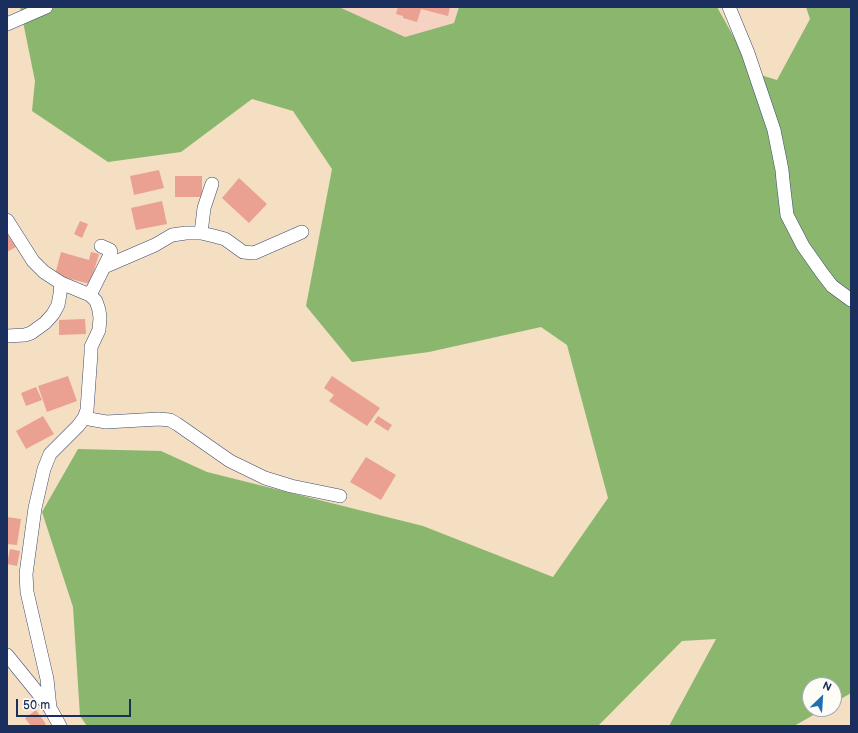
<!DOCTYPE html>
<html>
<head>
<meta charset="utf-8">
<style>
  body { margin:0 }
  #map { position:relative; width:858px; height:733px; overflow:hidden; background:#f4dfc3; font-family:"Balsamiq Sans",sans-serif }
  canvas { display:block }
  .frame { position:absolute; inset:0; border:8px solid #1b2f5e; pointer-events:none }
  .north { position:absolute; left:802px; top:677px; width:40px; height:40px; box-sizing:border-box; background:#fdfcf7; border:1px solid #a3aaba; border-radius:50%; rotate:25deg; font-size:11px; font-weight:700; line-height:16px; text-align:center; color:#1b2f5e }
  .north::after { content:''; display:block; margin:auto; width:14px; height:18px; background:#1f6fb2; clip-path:polygon(50% 0,100% 100%,50% 72%,0 100%) }
  .scale { position:absolute; left:16px; top:699px; width:115px; height:18px; box-sizing:border-box; border:2px solid #1b2f5e; border-top:0; padding-left:5px; font-size:12px; line-height:14px; white-space:nowrap; color:#1b2f5e; -webkit-text-stroke:3px #fdfcf7; paint-order:stroke }
</style>
</head>
<body>
<div id="map">
<canvas width="858" height="733"></canvas>
<div class="frame"></div>
<div class="north">N</div>
<div class="scale">50 m</div>
</div>
<script>
const context = document.querySelector('canvas').getContext('2d');
context.lineJoin = 'round';
function fillPath(path, color) { context.fillStyle = color; context.fill(path, 'evenodd'); }
const toPath = rows => new Path2D(rows.map(r => 'M' + r).join(''));
function trace(path, color, width, dash) { context.strokeStyle = color; context.lineWidth = width; context.lineCap = dash ? 'butt' : 'round'; context.setLineDash(dash || []); context.stroke(path); }
fillPath(toPath([
  [339,7,459,7,454,23,405,37]
]), '#f5d2c2');
fillPath(toPath([
  [20,7,339,7,405,37,454,23,459,7,717,7,754,73,777,80,810,19,806,7,851,7,851,693,834,703,834,685,810,685,810,709,824,709,794,726,669,726,716,639,682,641,598,726,87,726,80,716,73,607,42,512,78,449,161,451,207,472,423,526,553,577,608,498,567,345,541,327,429,352,352,362,306,306,332,169,293,111,252,99,181,152,108,162,32,111,35,81]
]), '#8ab66e');
fillPath(toPath([
  [398,7,450,7,448,16,421,9,417,22,403,18,403,16,396,14],
  [159,170,164,188,134,195,130,176],
  [175,176,202,176,202,197,175,197],
  [239,178,267,204,249,223,222,198],
  [162,201,167,224,136,230,131,208],
  [80,221,88,224,82,238,74,234],
  [7,234,16,247,7,252],
  [61,252,89,260,91,252,99,254,90,284,55,275],
  [85,319,86,334,59,335,59,320],
  [68,376,77,401,47,412,38,386],
  [332,376,380,408,367,426,329,401,334,395,324,388],
  [36,387,42,400,26,406,21,393],
  [43,416,54,434,26,449,16,431],
  [378,416,392,425,388,431,374,422],
  [366,457,396,475,381,500,350,482],
  [7,517,21,519,17,545,7,544],
  [10,549,20,551,17,566,7,564],
  [36,710,46,724,43,726,31,726,25,718]
]), '#eaa192');
const minor = toPath([
  [729,7,748,53,774,130,782,170,783,181,787,215,803,246,822,273,832,286,851,300],
  [7,24,46,7],
  [7,220,33,261,44,272,61,283,90,295,96,301,99,310,100,318,99,330,91,347,91,353,87,410,84,418,78,426,50,454,44,469,35,508,26,574,27,592,47,679,50,708],
  [201,233,204,208,212,184],
  [104,267,155,245,172,235,186,233,201,233,214,236,225,239,243,252,254,253,302,232],
  [90,295,110,255,111,252,110,250,101,246],
  [7,336,25,335,31,333,45,323,53,314,58,305,60,294,61,283],
  [84,418,106,422,159,419,170,420,177,424,230,461,265,478,291,486,340,496],
  [7,655,50,708,60,726]
]);
trace(minor, '#3c496d', 14);
trace(minor, '#fff', 13);
</script>
</body>
</html>
